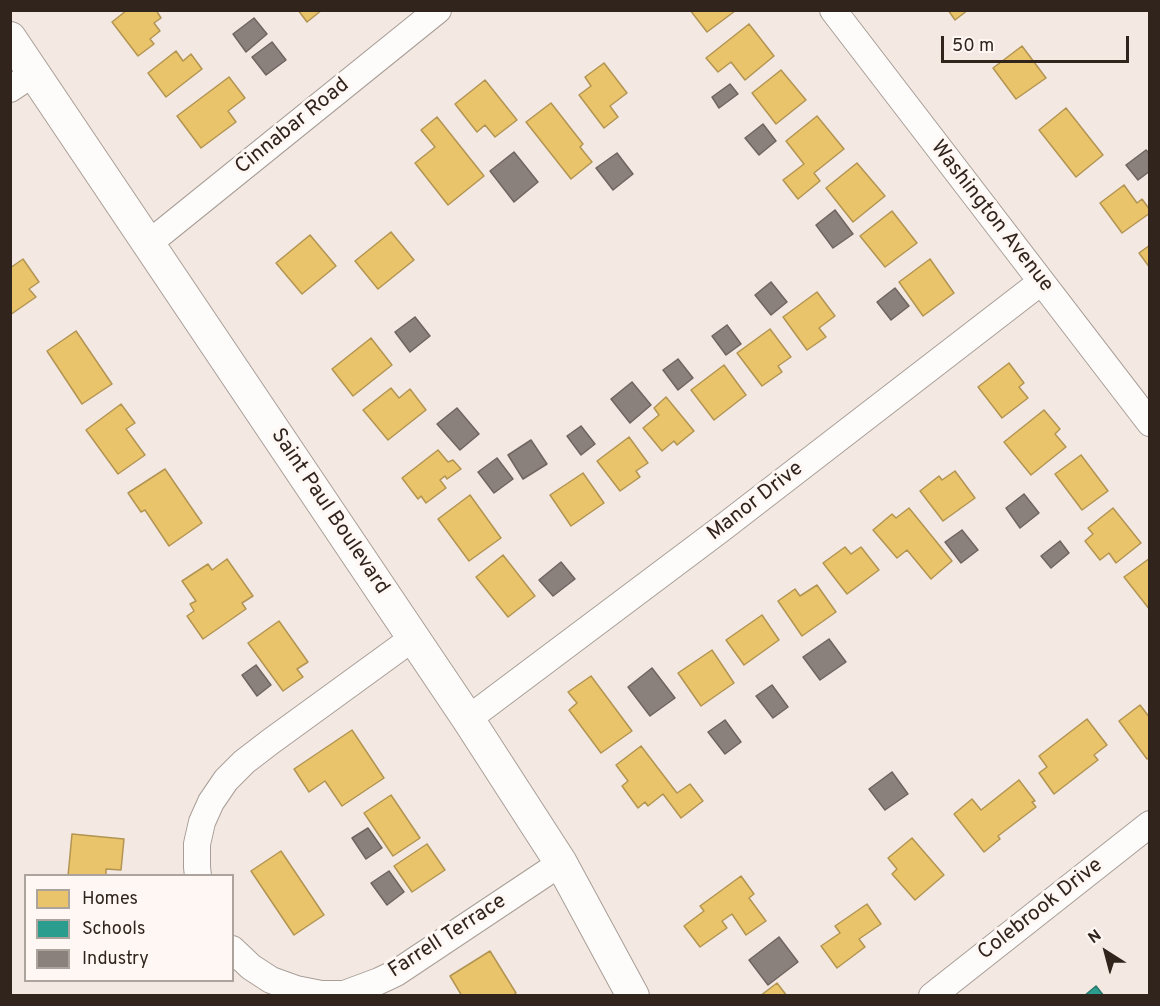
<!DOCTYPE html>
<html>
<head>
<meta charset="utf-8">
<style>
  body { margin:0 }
  #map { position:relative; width:1160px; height:1006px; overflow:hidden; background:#f4e9e2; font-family:Overpass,sans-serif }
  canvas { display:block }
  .frame { position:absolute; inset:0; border:12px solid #31241d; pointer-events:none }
  .legend { position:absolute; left:24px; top:874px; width:210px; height:108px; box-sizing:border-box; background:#fef7f3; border:2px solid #aca39d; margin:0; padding:8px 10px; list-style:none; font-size:18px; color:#31241d }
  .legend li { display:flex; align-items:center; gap:12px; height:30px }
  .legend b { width:30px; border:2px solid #aca39d }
  .north { position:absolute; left:1076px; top:922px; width:60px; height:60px; -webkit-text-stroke:4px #fef7f3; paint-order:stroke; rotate:324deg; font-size:16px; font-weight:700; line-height:24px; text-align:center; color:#31241d }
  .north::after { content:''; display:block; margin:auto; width:21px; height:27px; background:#31241d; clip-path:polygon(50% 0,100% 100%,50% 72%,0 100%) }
  .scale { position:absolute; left:941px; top:36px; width:188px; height:27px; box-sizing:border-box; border:3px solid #31241d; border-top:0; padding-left:8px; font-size:18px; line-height:21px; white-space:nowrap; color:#31241d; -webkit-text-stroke:4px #fef7f3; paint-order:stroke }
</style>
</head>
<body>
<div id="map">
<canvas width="1160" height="1006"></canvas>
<div class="frame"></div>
<ul class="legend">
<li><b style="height:16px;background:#e9c46a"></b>Homes</li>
<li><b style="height:16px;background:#2a9d8f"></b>Schools</li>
<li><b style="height:16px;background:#8a817c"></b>Industry</li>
</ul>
<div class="north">N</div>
<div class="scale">50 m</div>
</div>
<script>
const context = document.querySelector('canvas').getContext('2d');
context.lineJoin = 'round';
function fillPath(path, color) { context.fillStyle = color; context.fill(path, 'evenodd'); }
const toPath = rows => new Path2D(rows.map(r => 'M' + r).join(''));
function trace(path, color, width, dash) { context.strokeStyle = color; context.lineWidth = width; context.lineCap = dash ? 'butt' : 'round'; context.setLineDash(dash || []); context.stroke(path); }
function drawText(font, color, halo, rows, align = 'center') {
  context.font = font + ' Overpass,sans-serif'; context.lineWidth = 6; context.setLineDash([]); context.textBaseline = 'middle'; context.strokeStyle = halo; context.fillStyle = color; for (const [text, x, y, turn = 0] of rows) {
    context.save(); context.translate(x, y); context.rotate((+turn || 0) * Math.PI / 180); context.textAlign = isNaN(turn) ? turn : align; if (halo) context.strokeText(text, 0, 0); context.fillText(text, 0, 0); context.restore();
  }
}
const homes = toPath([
  [127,10,156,10,161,18,154,23,160,31,150,39,154,44,138,56,112,22,127,10],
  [298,10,322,10,307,22,298,10],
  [690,10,735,10,735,11,707,32,690,10],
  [948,10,968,10,955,20,948,10],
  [749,24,774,56,745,80,731,62,718,72,706,58,749,24],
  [1022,46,1046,78,1016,99,993,68,1022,46],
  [176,51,183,61,191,54,202,69,166,97,148,73,176,51],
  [604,63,627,93,610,106,618,117,604,128,579,95,591,86,585,77,604,63],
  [781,70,806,100,776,124,752,93,781,70],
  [229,77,245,98,228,111,236,122,201,148,177,116,229,77],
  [485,80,517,120,495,137,485,125,477,132,455,104,485,80],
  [551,103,583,144,580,147,592,162,571,179,526,122,551,103],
  [1066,108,1103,155,1076,177,1039,130,1066,108],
  [817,116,844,149,814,173,820,181,798,199,783,180,804,164,786,141,817,116],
  [437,117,484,176,448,205,415,163,435,147,421,130,437,117],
  [857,163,885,196,853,222,826,188,857,163],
  [1124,185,1137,203,1142,199,1150,210,1150,213,1122,233,1100,203,1124,185],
  [892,211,917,243,885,267,860,236,892,211],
  [391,232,414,260,378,289,355,261,391,232],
  [310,235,336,266,302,294,276,263,310,235],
  [1150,245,1150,268,1139,253,1150,245],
  [23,259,39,282,29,289,36,297,10,315,10,268,23,259],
  [930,259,954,293,923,316,899,282,930,259],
  [817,292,835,316,819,328,826,337,807,350,783,317,817,292],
  [770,329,791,357,778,366,782,372,762,386,737,353,770,329],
  [76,331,112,384,82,404,47,351,76,331],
  [371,338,392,365,353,396,332,369,371,338],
  [1009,363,1024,383,1019,387,1028,398,1002,418,978,387,1009,363],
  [724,365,746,395,714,420,691,390,724,365],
  [391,388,399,398,410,389,426,410,388,440,363,410,391,388],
  [666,397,694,431,677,445,674,441,662,451,643,428,659,415,654,408,666,397],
  [121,404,135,423,126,429,145,455,118,474,86,430,121,404],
  [1044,410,1060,429,1055,434,1066,447,1031,475,1004,442,1044,410],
  [629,437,648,463,636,471,640,477,620,491,597,461,629,437],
  [438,450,448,462,453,460,461,469,447,479,445,476,440,480,446,488,426,503,421,496,418,499,402,478,438,450],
  [1081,455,1108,491,1082,510,1055,474,1081,455],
  [165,469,202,523,169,546,145,510,141,512,128,493,165,469],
  [955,471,975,498,943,521,920,491,939,476,942,480,955,471],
  [583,473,604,503,571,526,550,495,583,473],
  [470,495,501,538,469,561,438,519,470,495],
  [909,508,952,561,931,579,907,550,897,558,873,530,892,514,896,518,909,508],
  [1113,508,1141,543,1116,563,1109,553,1100,560,1085,541,1093,534,1088,528,1113,508],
  [845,547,851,554,861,547,879,570,847,594,823,563,845,547],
  [503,555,535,596,508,617,476,577,503,555],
  [1150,558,1150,610,1124,577,1150,558],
  [227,559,253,596,242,603,246,609,203,639,187,616,194,611,190,604,196,601,182,581,208,564,212,570,227,559],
  [817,585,836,612,802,636,778,601,795,589,800,596,817,585],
  [762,615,779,640,744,665,726,640,762,615],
  [279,621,308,662,297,669,303,677,283,691,248,643,279,621],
  [712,650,734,683,701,706,678,673,712,650],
  [591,676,632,731,601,753,569,710,577,703,568,692,591,676],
  [1140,705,1150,718,1150,757,1147,759,1119,721,1140,705],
  [1087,719,1107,745,1094,755,1098,760,1054,794,1039,773,1047,767,1039,756,1087,719],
  [352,730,384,778,342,806,325,781,309,792,294,769,352,730],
  [641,746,677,793,690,784,703,801,681,818,663,794,648,806,645,802,638,808,622,786,628,781,616,765,641,746],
  [1019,780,1035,801,1032,802,1036,807,998,836,1000,839,984,852,954,814,972,799,981,810,1019,780],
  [391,795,420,838,393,856,364,813,391,795],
  [72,834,124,839,121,870,106,869,106,876,68,876,72,834],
  [912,838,944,875,915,900,892,874,897,869,888,858,912,838],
  [427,844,445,870,412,892,394,866,427,844],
  [281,851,324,915,294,935,251,871,281,851],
  [741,876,754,894,749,898,766,921,746,935,732,914,722,921,727,928,700,947,684,926,704,911,700,906,741,876],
  [867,904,881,924,859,939,865,947,837,968,821,946,840,933,835,926,867,904],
  [490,951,516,993,512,996,462,996,450,976,490,951],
  [777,983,787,996,760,996,777,983]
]);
fillPath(homes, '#e9c46a');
trace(homes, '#b29453', 1.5);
const schools = toPath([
  [1096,986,1104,996,1084,996,1096,986]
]);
fillPath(schools, '#2a9d8f');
trace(schools, '#2c796d', 1.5);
const industry = toPath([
  [254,18,267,34,246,52,233,34,254,18],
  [272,42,286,60,266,75,252,57,272,42],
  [730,84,738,94,719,108,712,97,730,84],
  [763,124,776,141,759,155,745,138,763,124],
  [1146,150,1150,154,1150,171,1138,180,1126,165,1146,150],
  [514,152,538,182,514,202,490,171,514,152],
  [617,153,633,174,613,190,596,168,617,153],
  [835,210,853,234,833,248,816,225,835,210],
  [771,282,787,302,771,315,755,295,771,282],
  [895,288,909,306,891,320,877,302,895,288],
  [415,317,430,336,410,352,395,332,415,317],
  [727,325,741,344,726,355,712,336,727,325],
  [678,359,693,378,678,390,663,370,678,359],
  [632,382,651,405,630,423,611,399,632,382],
  [457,408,479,434,460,450,437,424,457,408],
  [581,426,595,444,581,455,567,436,581,426],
  [531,440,547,464,523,479,508,455,531,440],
  [497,458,513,479,494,493,478,472,497,458],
  [1024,494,1039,513,1020,528,1006,508,1024,494],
  [962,530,978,550,961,563,945,542,962,530],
  [1060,541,1069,553,1051,568,1041,556,1060,541],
  [561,562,575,579,553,596,539,580,561,562],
  [829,639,846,662,820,680,803,657,829,639],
  [256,665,271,685,257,696,242,675,256,665],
  [652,668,675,698,650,716,628,687,652,668],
  [772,685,788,707,773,718,756,696,772,685],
  [725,720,741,742,725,754,708,732,725,720],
  [892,772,908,794,885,810,869,789,892,772],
  [368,828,382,848,366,859,352,838,368,828],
  [389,871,404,892,387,905,371,883,389,871],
  [779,937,798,962,768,985,749,960,779,937]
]);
fillPath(industry, '#8a817c');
trace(industry, '#6f6560', 1.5);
const minor = toPath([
  [833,10,1150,423],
  [10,89,34,73],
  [148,244,438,10],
  [468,719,721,529,1041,282],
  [198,876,197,867,197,844,202,822,211,802,226,780,244,762,270,742,413,638],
  [232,949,251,967,271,980,296,989,321,994,344,994,379,981,396,973,561,863],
  [932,996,1150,824]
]);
const tertiary = toPath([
  [10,38,468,719,561,863,633,996]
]);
trace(minor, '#a89e97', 28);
trace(tertiary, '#a89e97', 34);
trace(minor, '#fdfcfb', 26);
trace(tertiary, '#fdfcfb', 32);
drawText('21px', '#31241d', '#fef7f3', [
  ["Cinnabar Road",293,127,-39],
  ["Washington Avenue",991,217,52],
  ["Manor Drive",756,502,-38],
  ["Saint Paul Boulevard",329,512,56],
  ["Colebrook Drive",1041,910,-38],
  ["Farrell Terrace",448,937,-33]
]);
</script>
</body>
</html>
